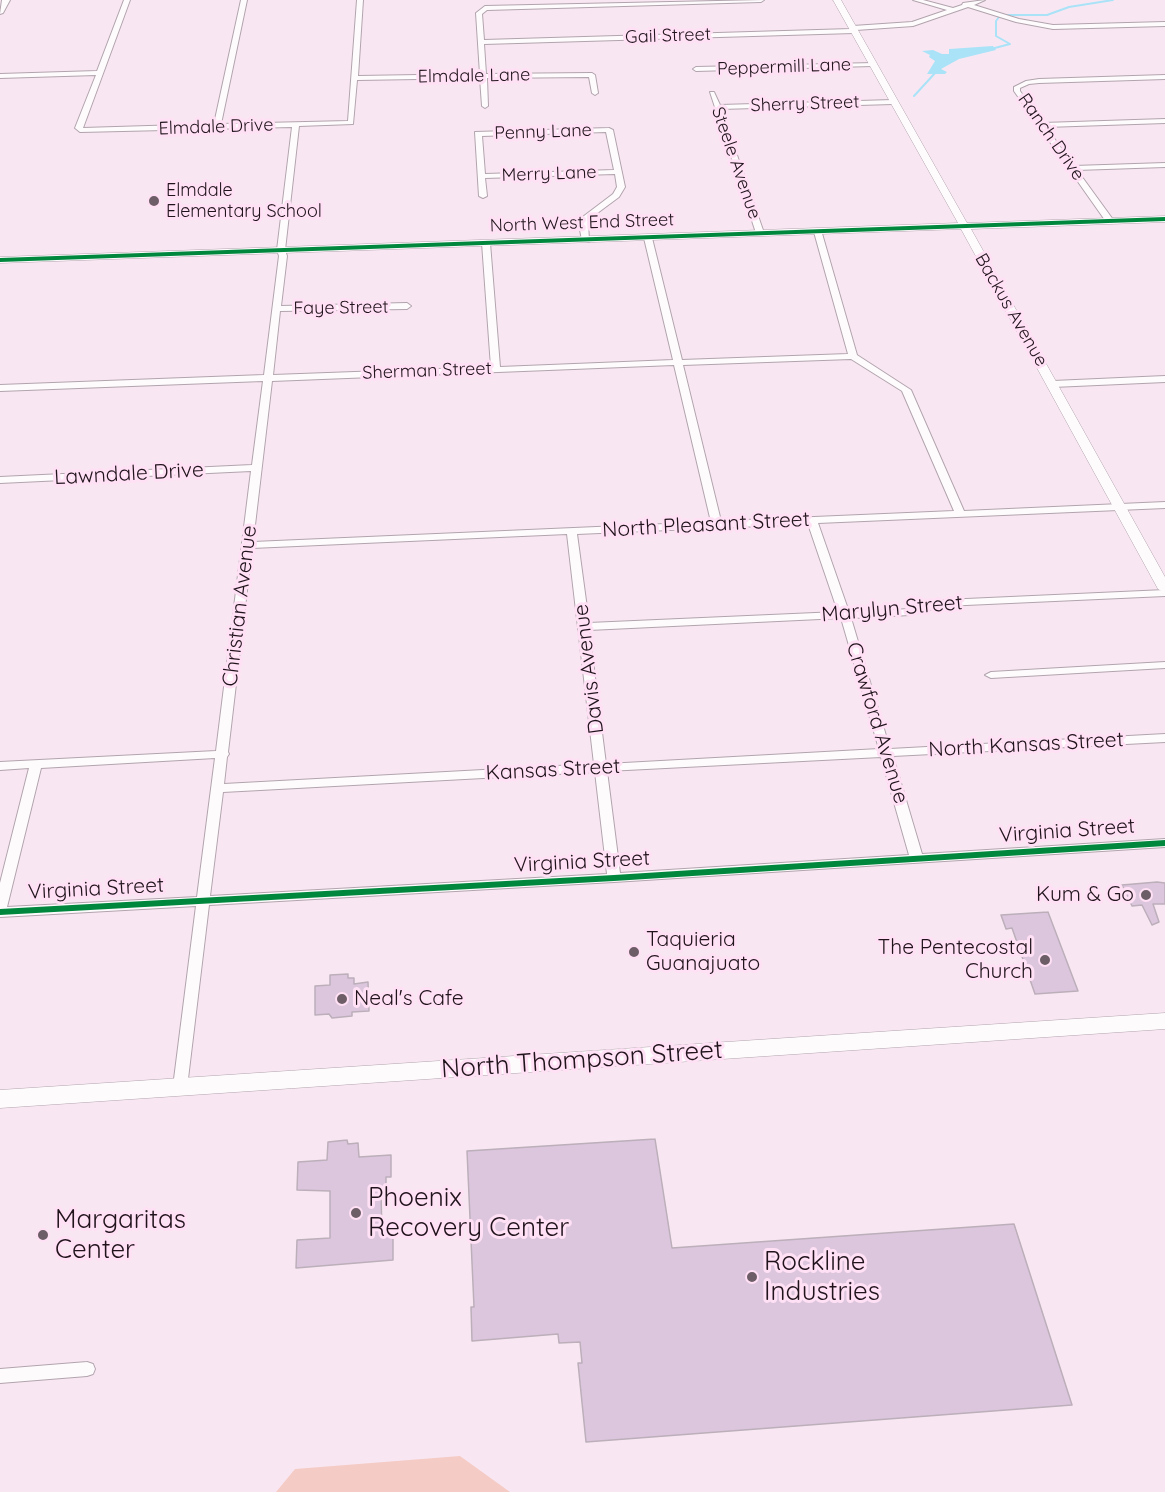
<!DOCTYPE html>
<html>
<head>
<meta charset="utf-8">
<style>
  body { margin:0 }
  canvas { display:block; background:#f8e7f2 }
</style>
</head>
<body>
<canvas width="1165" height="1492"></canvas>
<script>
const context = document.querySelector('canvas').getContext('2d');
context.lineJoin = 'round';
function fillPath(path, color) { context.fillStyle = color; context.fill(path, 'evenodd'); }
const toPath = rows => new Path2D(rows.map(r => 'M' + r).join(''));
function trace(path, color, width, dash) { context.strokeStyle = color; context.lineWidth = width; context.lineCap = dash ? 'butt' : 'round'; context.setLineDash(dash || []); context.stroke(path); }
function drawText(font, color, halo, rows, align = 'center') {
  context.font = font + ' Quicksand,sans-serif'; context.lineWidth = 6; context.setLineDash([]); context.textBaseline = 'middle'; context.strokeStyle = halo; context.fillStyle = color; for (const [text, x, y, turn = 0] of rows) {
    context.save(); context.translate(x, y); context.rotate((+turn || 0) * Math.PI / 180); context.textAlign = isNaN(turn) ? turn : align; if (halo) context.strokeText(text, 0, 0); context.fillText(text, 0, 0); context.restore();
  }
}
fillPath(toPath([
  [460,1456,510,1492,276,1492,295,1469]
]), '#f5cbc5');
fillPath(toPath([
  [993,46,996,50,959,59,941,69,947,72,945,74,927,74,935,61,929,57,930,55,922,51,933,50,942,54,949,54,949,49]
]), '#aae3f8');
trace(toPath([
  [1006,15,1047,15,1069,7,1113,0],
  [991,49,1010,44,996,36,996,21,999,17],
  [914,96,936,72]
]), '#aae3f8', 2);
const building = toPath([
  [1157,882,1165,883,1165,904,1153,904,1159,922,1152,925,1142,905,1132,906,1122,885,1157,882],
  [1048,912,1078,991,1035,994,1012,928,1006,929,1001,915,1048,912],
  [348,974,348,978,354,978,354,984,368,982,369,1011,352,1012,352,1016,332,1018,329,1014,315,1015,315,986,330,985,330,975,348,974],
  [655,1139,672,1248,1014,1224,1072,1405,586,1442,578,1363,582,1363,580,1342,559,1343,558,1334,472,1341,471,1307,474,1307,467,1151,655,1139],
  [347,1140,348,1144,358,1143,359,1157,391,1155,391,1177,386,1177,386,1192,381,1193,382,1233,393,1233,393,1260,296,1268,297,1240,330,1238,330,1191,297,1190,298,1162,327,1160,328,1142,347,1140]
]);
fillPath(building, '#dcc6de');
trace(building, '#bcafba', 1.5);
const minor = toPath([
  [124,0,130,0,83,128,214,124,241,0,247,0,221,124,348,121,357,0,363,0,358,76,480,74,476,13,485,6,764,0,761,2,487,10,482,14,484,40,851,29,853,26,912,22,947,10,913,0,923,0,953,8,962,5,963,3,985,0,974,5,1019,19,1053,25,1165,22,1165,26,1053,29,1016,22,968,7,913,26,856,30,856,32,854,33,484,44,486,74,592,73,595,75,598,93,595,95,592,93,589,77,487,78,488,106,485,108,482,106,480,78,357,80,353,124,299,126,285,250,287,256,281,306,407,303,411,306,407,309,280,311,273,375,491,367,482,243,486,241,490,243,500,367,673,360,644,238,648,236,652,238,682,360,848,354,814,232,821,230,857,355,911,390,964,511,1165,502,1165,508,818,523,849,612,910,609,944,600,1165,590,1165,596,944,606,910,615,851,618,890,749,1165,734,1165,742,893,756,922,854,1165,839,1165,847,614,882,209,905,187,1087,185,1091,180,1093,175,1091,173,1087,196,906,0,917,0,883,29,768,0,770,0,762,216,751,251,471,0,483,0,477,252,465,263,381,0,391,0,385,264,375,279,256,277,250,292,127,80,132,75,128,96,75,0,78,0,74,97,71,124,0],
  [851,359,902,391,954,511,721,521,683,365,851,359],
  [674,365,711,522,253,542,272,381,674,365],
  [808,524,838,612,589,623,577,534,808,524],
  [567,534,594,764,224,784,227,757,229,754,228,752,252,548,567,534],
  [841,618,879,749,606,764,589,630,841,618],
  [881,757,909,855,620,873,607,771,881,757],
  [215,758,197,897,7,907,41,768,215,758],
  [595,772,607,874,210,896,223,792,595,772],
  [874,63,875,64,872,66,696,71,693,69,696,67,874,63],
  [1165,75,1165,79,1039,83,1029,84,1020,88,1020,91,1043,123,1165,119,1165,123,1046,127,1074,166,1165,163,1165,167,1077,170,1114,221,1107,223,1014,91,1014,87,1026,81,1039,79,1165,75],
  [710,92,714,92,720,105,893,100,896,102,893,104,721,109,764,233,760,235,756,233,710,92],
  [609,128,613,130,625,187,619,197,588,220,589,242,582,240,579,225,580,219,613,194,617,187,615,174,485,178,487,196,483,198,479,196,475,132,609,128],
  [606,132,614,170,485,174,482,136,606,132],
  [1165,376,1165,382,1053,387,1048,384,1053,381,1165,376],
  [1165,662,1165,668,991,678,985,675,991,672,1165,662],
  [87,1362,93,1364,95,1369,93,1374,87,1376,0,1383,0,1369,87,1362]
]);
const tertiary = toPath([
  [833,0,841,0,967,223,1165,216,1165,222,971,229,1165,577,1165,593,1158,589,961,229,0,263,0,257,958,223,833,0]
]);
const secondary = toPath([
  [2,0,10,0,3,13,0,14,2,0]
]);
const primary = toPath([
  [1165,1013,1165,1029,0,1108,0,1090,1165,1013]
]);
trace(minor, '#b2a4ad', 2);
trace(tertiary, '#b2a4ad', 1);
trace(secondary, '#b2a4ad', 2);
trace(primary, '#b2a4ad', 1);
fillPath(minor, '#fefbfd');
fillPath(tertiary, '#fefbfd');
fillPath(secondary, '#fefbfd');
fillPath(primary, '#fefbfd');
fillPath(toPath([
  [1165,217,1165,221,0,262,0,258,1165,217],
  [1165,840,1165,846,614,881,0,915,0,909,614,875,1165,840]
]), '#00873e');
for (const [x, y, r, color] of [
  [154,201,6,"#6c5d67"],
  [1146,895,6,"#6c5d67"],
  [634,952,6,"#6c5d67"],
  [1045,960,6,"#6c5d67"],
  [342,999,6,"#6c5d67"],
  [356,1213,6,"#6c5d67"],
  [43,1235,6,"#6c5d67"],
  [752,1277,6,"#6c5d67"]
]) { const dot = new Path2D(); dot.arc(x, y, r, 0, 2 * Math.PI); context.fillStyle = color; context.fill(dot); trace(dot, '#ffe0f4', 2); }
drawText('18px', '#20131c', '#ffe0f4', [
  ["Gail Street",668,36,-2],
  ["Peppermill Lane",784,67,-2],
  ["Elmdale Lane",474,76,-1],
  ["Sherry Street",805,104,-2],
  ["Elmdale Drive",216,127,-2],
  ["Penny Lane",543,132,-2],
  ["Ranch Drive",1051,137,55],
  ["Steele Avenue",736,163,71],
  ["Merry Lane",549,174,-2],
  ["North West End Street",582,223,-2],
  ["Faye Street",341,308,-1],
  ["Backus Avenue",1011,310,60],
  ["Sherman Street",427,371,-2]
]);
drawText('18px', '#20131c', '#ffe0f4', [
  ["Elmdale",166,191],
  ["Elementary School",166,212]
], 'left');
drawText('21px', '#20131c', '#ffe0f4', [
  ["Lawndale Drive",129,474,-3],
  ["North Pleasant Street",706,525,-3],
  ["Christian Avenue",240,606,-83],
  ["Marylyn Street",892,609,-5],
  ["Davis Avenue",589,669,-97],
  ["Crawford Avenue",877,723,73],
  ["North Kansas Street",1026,745,-3],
  ["Kansas Street",553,770,-3],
  ["Virginia Street",1067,831,-4],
  ["Virginia Street",582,862,-3],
  ["Virginia Street",96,889,-3]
]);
drawText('21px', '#20131c', '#ffe0f4', [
  ["Kum & Go",1134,895],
  ["Taquieria",646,940,"left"],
  ["Guanajuato",646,964,"left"],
  ["The Pentecostal",1033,948],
  ["Church",1033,972],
  ["Neal's Cafe",354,999,"left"]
], 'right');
drawText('26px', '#20131c', '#ffe0f4', [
  ["North Thompson Street",582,1060,-4]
]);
drawText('26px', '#20131c', '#ffe0f4', [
  ["Phoenix",368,1198],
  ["Recovery Center",368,1228],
  ["Margaritas",55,1220],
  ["Center",55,1250],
  ["Rockline",764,1262],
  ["Industries",764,1292]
], 'left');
</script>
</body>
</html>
